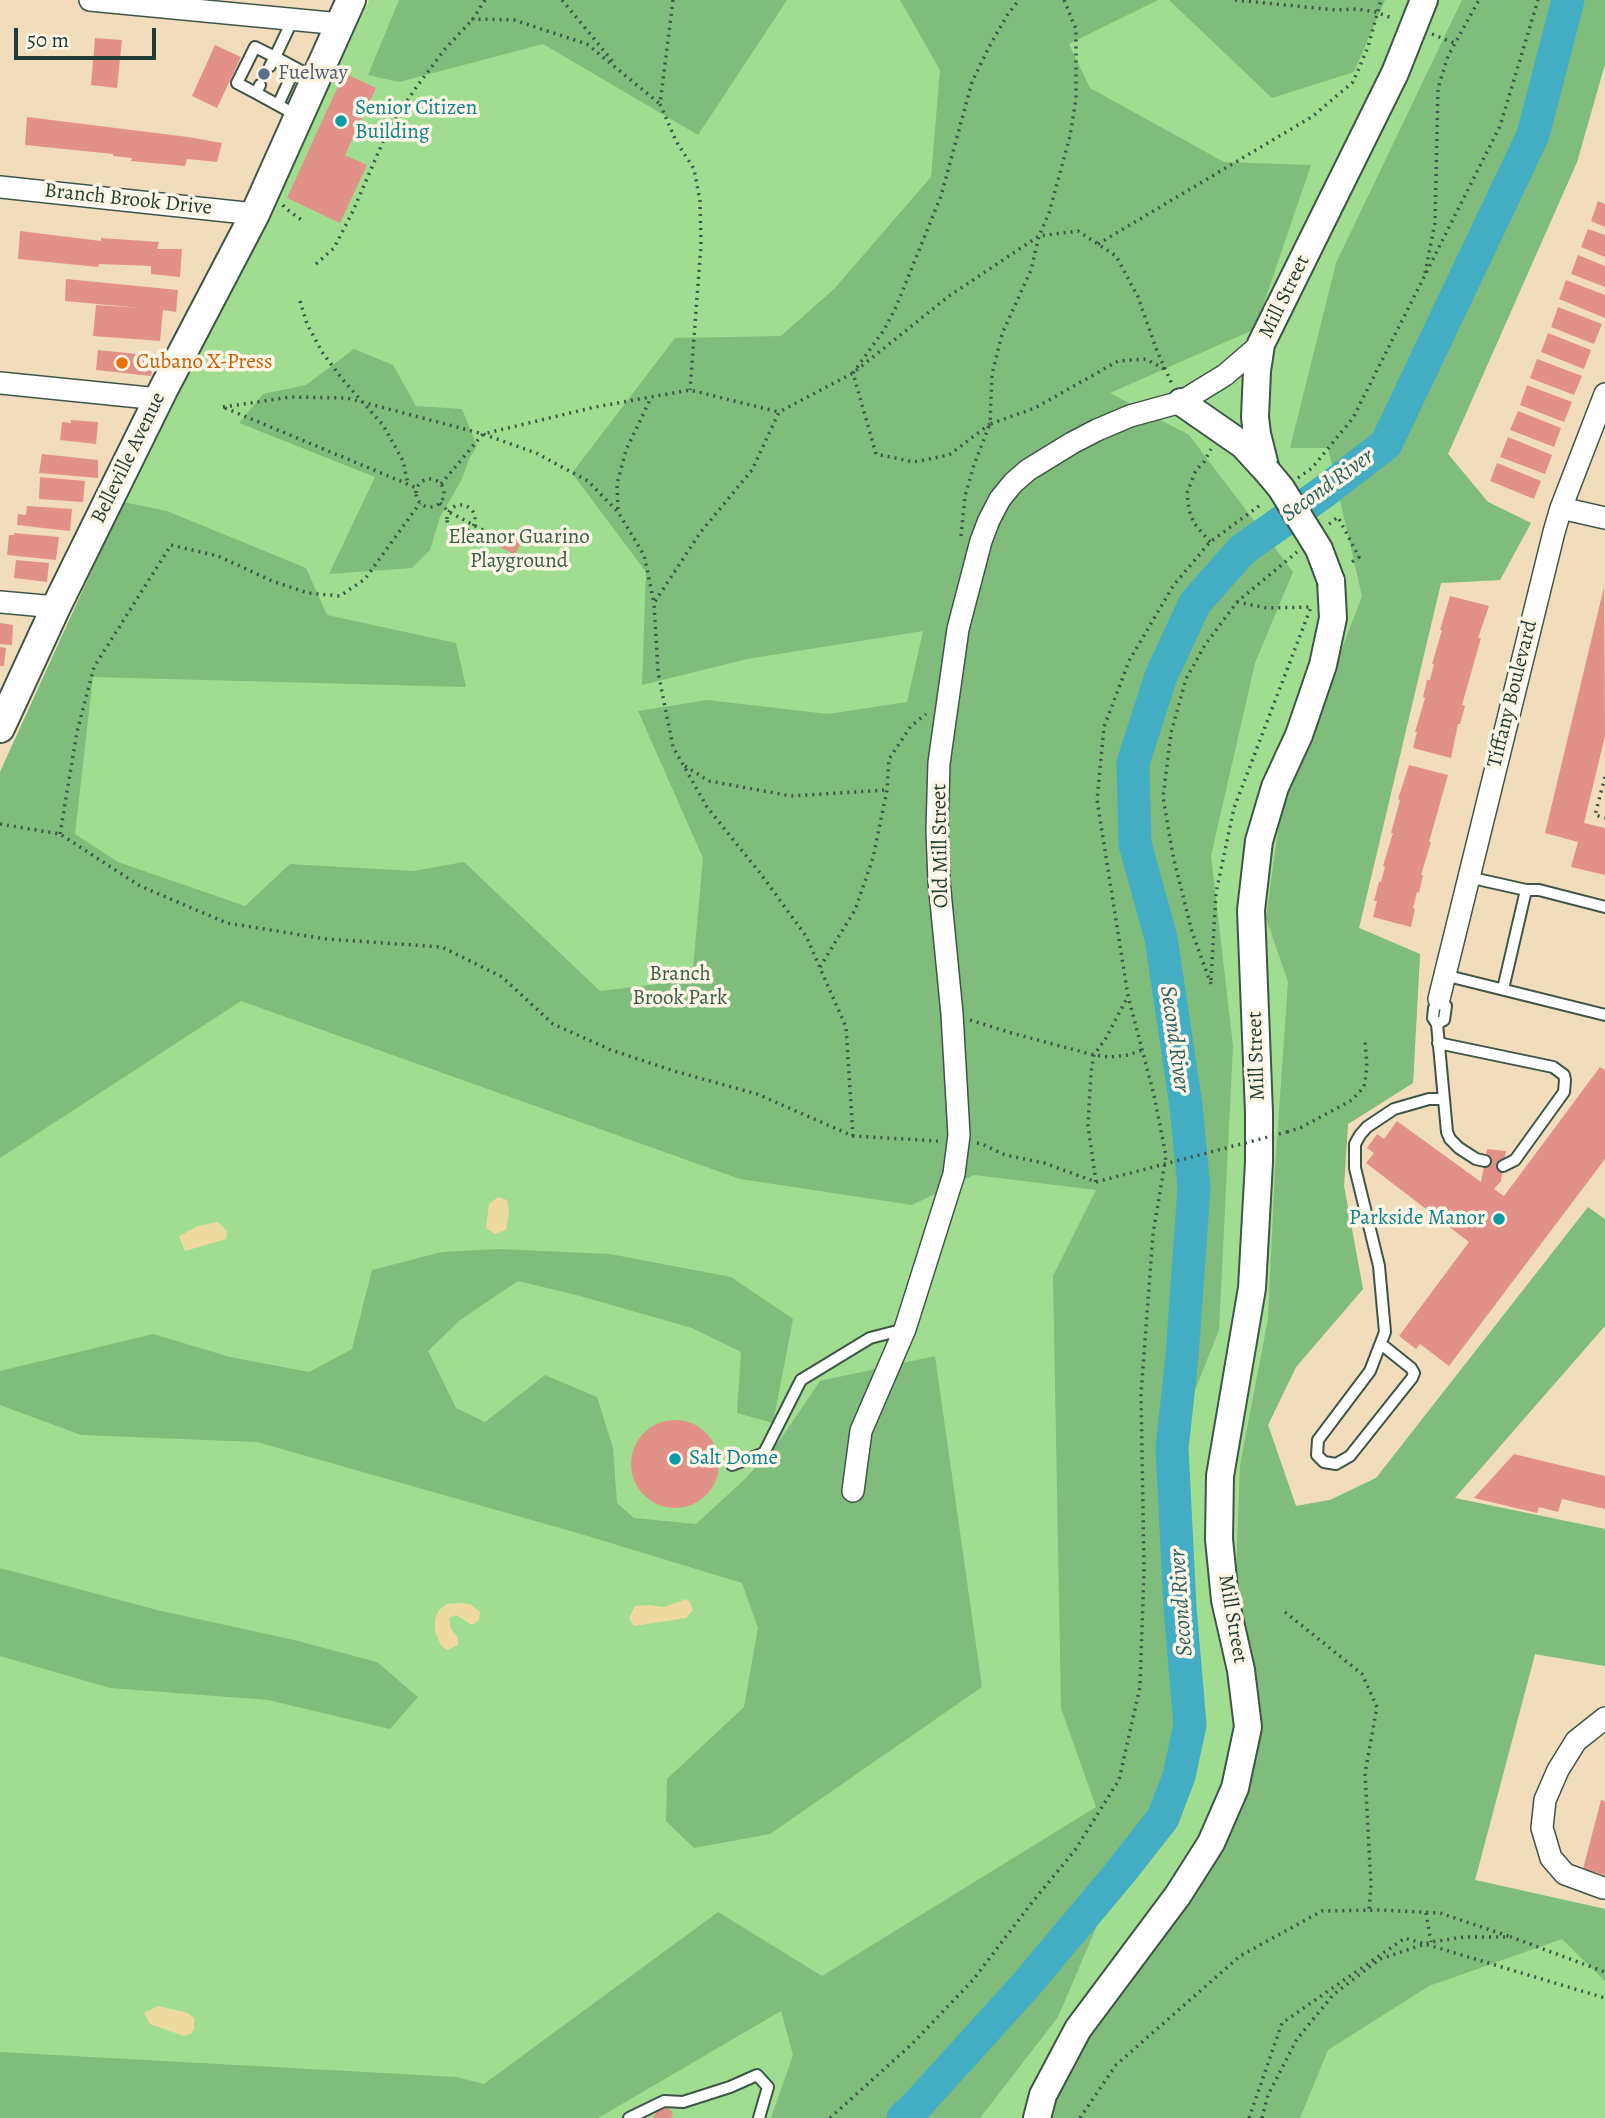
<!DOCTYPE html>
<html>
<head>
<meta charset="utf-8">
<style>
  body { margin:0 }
  #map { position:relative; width:1605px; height:2118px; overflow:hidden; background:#f1ddbc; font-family:Alegreya,serif }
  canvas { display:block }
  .scale { position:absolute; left:14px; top:28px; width:142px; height:32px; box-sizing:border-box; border:4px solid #1f3d34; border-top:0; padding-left:9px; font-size:21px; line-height:24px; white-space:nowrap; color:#1f3d34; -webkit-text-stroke:5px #fcf5e5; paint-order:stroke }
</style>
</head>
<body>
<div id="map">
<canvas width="1605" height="2118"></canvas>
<div class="scale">50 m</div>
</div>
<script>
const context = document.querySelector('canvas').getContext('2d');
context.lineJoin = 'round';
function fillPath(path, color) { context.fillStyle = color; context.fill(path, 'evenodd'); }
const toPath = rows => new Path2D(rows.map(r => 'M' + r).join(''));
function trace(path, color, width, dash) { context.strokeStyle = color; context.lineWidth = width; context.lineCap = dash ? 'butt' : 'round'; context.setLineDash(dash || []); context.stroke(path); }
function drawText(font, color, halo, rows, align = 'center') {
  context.font = font + ' Alegreya,serif'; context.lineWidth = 7; context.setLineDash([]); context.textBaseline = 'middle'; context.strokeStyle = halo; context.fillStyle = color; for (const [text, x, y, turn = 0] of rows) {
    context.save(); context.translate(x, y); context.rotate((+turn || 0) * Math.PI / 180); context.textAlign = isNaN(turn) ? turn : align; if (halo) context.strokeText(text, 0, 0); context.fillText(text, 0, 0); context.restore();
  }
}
fillPath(toPath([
  [369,0,1605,0,1605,64,1577,162,1448,454,1488,502,1531,523,1500,580,1441,583,1359,928,1420,954,1413,1083,1348,1124,1344,1186,1363,1289,1296,1367,1268,1425,1296,1506,1330,1500,1376,1478,1454,1499,1605,1529,1605,1666,1535,1654,1475,1880,1605,1909,1605,2118,0,2118,0,772,123,502,285,181]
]), '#a0dd91');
fillPath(toPath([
  [399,0,787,0,698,135,543,44,399,82,368,75],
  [900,0,1158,0,1069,44,1090,88,1224,162,1311,165,1255,329,1110,393,1189,435,1293,572,1255,663,1211,856,1233,1046,1219,1330,1172,1448,1180,1607,1190,1725,1179,1776,1163,1818,1119,1874,1058,2017,980,2118,771,2118,793,2055,781,2011,598,2118,0,2118,0,2052,456,2077,484,2084,718,1912,822,1976,1096,1807,1061,1708,1053,1276,1096,1190,974,1175,912,1205,740,1179,241,1001,0,1158,0,772,123,502,167,511,306,568,327,615,456,643,466,687,93,677,75,834,118,862,245,906,290,864,413,871,464,862,600,991,692,980,703,858,638,711,707,700,828,714,907,702,923,631,747,659,642,685,646,572,572,473,675,338,781,336,834,289,931,177,940,70],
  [1169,0,1385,0,1354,72,1272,98],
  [1462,0,1605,0,1605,64,1577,162,1448,454,1488,502,1531,523,1500,580,1441,583,1359,928,1420,954,1413,1083,1348,1124,1344,1186,1363,1289,1296,1367,1268,1425,1296,1506,1330,1500,1376,1478,1588,1207,1605,1219,1605,1326,1455,1498,1605,1529,1605,1666,1535,1654,1475,1880,1605,1909,1605,1981,1562,1939,1429,1986,1328,2050,1300,2118,1048,2118,1050,2099,1124,1982,1231,1824,1260,1718,1236,1574,1240,1465,1268,1319,1275,1169,1288,982,1266,918,1281,809,1362,596,1328,448,1290,448,1336,263],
  [354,349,393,365,416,406,462,409,477,446,469,459,462,479,440,517,430,550,412,568,329,574,375,477,239,423,263,394,306,385],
  [499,1249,610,1254,731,1277,793,1319,773,1423,737,1413,741,1352,692,1328,580,1296,518,1281,460,1320,428,1351,456,1408,485,1422,545,1375,597,1397,613,1448,617,1503,634,1518,696,1524,745,1479,780,1440,820,1381,935,1356,982,1687,770,1834,694,1848,666,1821,667,1779,744,1707,758,1628,742,1583,581,1534,257,1442,81,1435,0,1405,0,1371,153,1334,230,1357,309,1372,352,1349,372,1270,442,1252],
  [0,1568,157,1610,294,1640,377,1662,418,1697,390,1729,268,1700,110,1688,0,1656]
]), '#80bc7b');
fillPath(toPath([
  [498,1197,507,1200,509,1212,506,1230,495,1234,486,1228,489,1204],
  [218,1222,227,1231,226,1239,185,1251,179,1236,198,1226],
  [686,1599,690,1602,693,1610,686,1618,634,1626,629,1618,635,1606,648,1605,664,1607],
  [460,1603,470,1604,480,1612,479,1620,472,1625,456,1615,449,1618,451,1629,458,1638,458,1645,447,1650,441,1645,435,1632,435,1619,439,1610,447,1604],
  [158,2006,188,2013,194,2018,194,2029,191,2034,184,2036,150,2024,144,2013]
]), '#eeda9e');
trace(toPath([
  [903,2118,918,2104,1025,1986,1119,1874,1163,1818,1179,1776,1190,1725,1180,1607,1172,1448,1182,1357,1194,1188,1186,1106,1161,938,1135,844,1133,763,1161,676,1195,603,1242,550,1325,491,1386,444,1533,135,1568,0]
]), '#43adc3', 33);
fillPath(toPath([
  [95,38,122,40,117,88,91,85],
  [215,45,241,57,217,108,192,96],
  [344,73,376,88,345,155,367,165,340,223,287,198],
  [27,117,188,137,222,143,217,162,187,159,185,166,131,161,132,158,113,156,113,154,25,145],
  [1598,201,1605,204,1605,227,1591,221],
  [1588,229,1605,235,1605,257,1581,247],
  [20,231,101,241,101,238,159,242,157,249,182,249,180,277,151,274,151,266,99,264,98,267,18,259],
  [1578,255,1605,266,1605,287,1571,274],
  [66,279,178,290,176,312,163,310,160,341,93,336,96,305,140,308,65,301],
  [1566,280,1605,295,1605,318,1559,299],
  [1558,307,1602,324,1594,344,1551,327],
  [1548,333,1591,350,1584,369,1541,352],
  [98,350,155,356,151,376,96,370],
  [1537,359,1582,376,1574,395,1530,378],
  [1527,385,1572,402,1564,422,1520,405],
  [1518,411,1561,428,1554,447,1510,430],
  [71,420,98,422,96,444,60,440,62,422,71,423],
  [1508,437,1552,455,1545,474,1500,457],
  [42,454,98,460,98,478,39,473],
  [1497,463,1541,481,1534,499,1490,481],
  [40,477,85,481,83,502,39,499],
  [27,506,72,509,70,531,17,525,18,514,26,515],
  [498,530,521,542,515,555,491,542],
  [14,533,59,537,56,560,7,555,9,535,14,535],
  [16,560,49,563,47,582,14,578],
  [1604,587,1605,736,1584,823,1605,828,1605,875,1571,867,1578,842,1545,833],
  [1450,596,1489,606,1478,638,1481,638,1462,705,1465,706,1460,724,1458,724,1451,758,1413,748,1417,732,1415,732,1425,698,1423,697,1427,680,1430,680,1434,664,1432,664,1442,630,1440,630],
  [0,623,13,625,12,645,0,644],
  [0,647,6,648,4,666,0,666],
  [1409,765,1448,775,1429,842,1431,842,1421,875,1423,875,1419,893,1417,892,1413,908,1415,909,1411,927,1373,917,1377,901,1374,901,1379,882,1381,882,1385,867,1383,866,1393,833,1391,833,1400,800,1398,799],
  [1600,1067,1605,1070,1605,1159,1449,1366,1420,1344,1416,1349,1399,1336,1469,1242,1366,1163,1374,1153,1367,1148,1377,1134,1384,1139,1397,1121,1481,1182,1487,1149,1506,1151,1501,1181,1494,1189,1504,1196],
  '631 1464a44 44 0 1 1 88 0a44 44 0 1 1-88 0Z',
  [1514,1454,1605,1476,1605,1509,1562,1499,1558,1512,1539,1507,1537,1513,1474,1498],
  [1601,1800,1605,1801,1605,1875,1583,1869],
  [666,2107,673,2112,671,2116,674,2118,653,2118,656,2112]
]), '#e29188');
const service = toPath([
  [293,19,275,57,316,79],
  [295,68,278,105,298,116],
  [260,85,256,93,278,105],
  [256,93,237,83,255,47,275,57,270,66],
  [1468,877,1526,890,1539,890,1605,907],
  [1444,975,1605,1015],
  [1503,989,1526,890],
  [1439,999,1434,1008,1433,1018,1437,1024,1447,1132,1450,1139,1459,1148,1476,1159,1485,1161],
  [1437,1024,1444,1020,1446,1006,1439,1002],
  [1438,1043,1553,1067,1564,1075,1565,1080,1564,1092,1515,1160,1503,1166],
  [1381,1344,1411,1368,1414,1373,1412,1378,1350,1456,1336,1464,1324,1462,1317,1455,1318,1440,1370,1371,1385,1332,1379,1266,1355,1168,1355,1144,1360,1135,1367,1127,1394,1109,1429,1099,1443,1099],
  [732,1465,764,1453,801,1380,870,1338,905,1329],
  [629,2118,664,2101,683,2102,730,2087,757,2075,768,2087,759,2118]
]);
const minor = toPath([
  [90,0,341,24],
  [0,187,255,214],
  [0,383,159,399],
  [1561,508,1605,518],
  [0,602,56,607],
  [1439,999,1554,532,1561,508,1605,394],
  [853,1491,861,1431,905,1329,954,1174,959,1135,952,1014,939,881,937,829,939,763,958,629,981,541,989,520,1000,499,1013,483,1028,470,1072,443,1097,430,1130,416,1181,402,1225,375,1261,344],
  [1603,1888,1565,1874,1551,1858,1542,1828,1545,1800,1558,1770,1576,1741,1605,1718]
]);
const tertiary = toPath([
  [1181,402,1243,445,1264,468],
  [1266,470,1257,434,1255,417,1257,371,1261,344,1395,73,1424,0],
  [1037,2118,1043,2095,1078,2029,1178,1895,1211,1843,1235,1788,1248,1727,1241,1670,1225,1600,1219,1539,1220,1476,1252,1288,1259,1162,1259,1113,1251,910,1259,841,1275,787,1299,735,1323,665,1333,618,1331,581]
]);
const secondary = toPath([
  [0,728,56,607,164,388,255,214,351,0]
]);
trace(service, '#3e5548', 14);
trace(minor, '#3e5548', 24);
trace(tertiary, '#3e5548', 30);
trace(secondary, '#3e5548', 32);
trace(toPath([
  [485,0,473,19,514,20,587,44,660,104],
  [562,0,614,63],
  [673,0,660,104,676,141,694,169,700,201,701,245,690,390],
  [1064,0,1076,29,1076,99,1070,136,1049,213,1039,236,1031,270,1002,334,992,374,990,424,1035,408,1118,361,1146,359,1164,369],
  [1235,0,1336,10,1357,9,1376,12,1392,18],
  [1432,34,1454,43],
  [283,205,285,208,303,221],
  [1098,244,1313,116,1353,82,1368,47,1381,0],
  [316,264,334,248,353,211,388,130,415,89,445,49,473,19],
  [1425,273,1435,223,1438,88,1448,56,1479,0],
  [300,301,307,324,322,352,343,380,383,425,403,461,408,484],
  [223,407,291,397,347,398,483,434,536,453,588,481,618,512,644,555,654,603],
  [225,408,417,488],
  [990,424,949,455,914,462,876,454,853,373,884,330,896,307,941,196,972,82,989,47,1008,14,1019,0],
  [1298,478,1312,468,1353,418,1500,126,1538,0],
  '416 493a14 14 0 1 1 28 0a14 14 0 1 1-28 0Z',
  [441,484,483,434,595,407,690,390,779,412],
  [440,503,449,512,485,531],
  '447 519a14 14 0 1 1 28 0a14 14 0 1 1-28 0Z',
  [618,509,617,484,626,450,651,398],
  [1329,524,1338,517,1359,557,1349,564],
  [961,536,965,496,974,465,989,426],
  [1210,542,1194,523,1189,510,1187,493,1196,470,1204,462,1211,449],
  [685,766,709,781,791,796,887,790],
  [1605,777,1595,815,1605,818],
  [0,824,60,834,140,886,227,923,326,939,442,947,502,977,553,1024,611,1050,674,1071,757,1094,853,1136,938,1141],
  [60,834,77,732,94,667,171,545,218,556,272,581,308,593,340,596,365,579,420,503],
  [820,967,855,910,873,858,887,790,889,759,911,726,926,714],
  [1211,980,1216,893,1234,808,1311,607,1267,608,1237,602],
  [1211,984,1192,932,1173,856,1163,797,1171,733,1186,679,1205,645,1237,602,1297,552],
  [970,1020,1015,1034,1094,1055,1109,1057,1128,1055,1142,1050],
  [1287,1132,1302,1127,1352,1100,1364,1087,1367,1067,1365,1040],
  [853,1136,846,1027,806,936,760,873,707,807,673,747,658,672,654,603,700,533,752,470,779,412,853,373,949,296,1039,236,1078,231,1116,256,1138,297,1157,351,1172,384],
  [977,1143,982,1144,1005,1155,1044,1163,1096,1182,1088,1126,1091,1072,1094,1055,1106,1038,1128,996],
  [1285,1612,1362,1674,1377,1707,1365,1773,1371,1885,1369,1910],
  [1426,1913,1431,1942],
  [830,2118,912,2044,973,1980,1030,1905,1075,1850,1119,1780,1140,1687,1144,1570,1141,1394,1153,1234,1166,1156,1154,1095,1128,996,1097,800,1104,727,1129,661,1173,586,1210,542,1263,503],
  [1080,2118,1116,2065,1240,1956,1322,1911,1380,1910,1440,1913,1511,1937],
  [1249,2118,1282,2023,1405,1938,1605,1998],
  [1262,2118,1268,2095,1297,2039,1333,1995,1380,1959,1431,1942,1465,1937,1511,1937,1605,1972]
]), '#3e5548', 3.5, [2, 5]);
trace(service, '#fff', 10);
trace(minor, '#fff', 21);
trace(tertiary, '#fff', 26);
trace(secondary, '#fff', 28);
const tertiaryBridge = toPath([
  [1266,470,1281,488,1319,549,1331,581]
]);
trace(tertiaryBridge, '#3e5548', 30, []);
trace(toPath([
  [1096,1182,1287,1132]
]), '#3e5548', 3.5, [2, 5]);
trace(tertiaryBridge, '#fff', 26);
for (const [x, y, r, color] of [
  [264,74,7,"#5c6f8a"],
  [341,121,7,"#0f9aa8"],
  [122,363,7,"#e8710a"],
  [1499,1219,7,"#0f9aa8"],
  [675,1459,7,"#0f9aa8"]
]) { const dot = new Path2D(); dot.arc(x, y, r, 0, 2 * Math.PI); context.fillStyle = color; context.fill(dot); trace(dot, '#fcf5e5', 2.5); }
drawText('21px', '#4e5e75', '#fcf5e5', [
  ["Fuelway",278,74]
], 'left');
drawText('21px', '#0d838f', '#fcf5e5', [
  ["Senior Citizen",355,109],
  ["Building",355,133],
  ["Parkside Manor",1485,1219,"right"],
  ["Salt Dome",689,1459]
], 'left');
drawText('21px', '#1f3d34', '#fcf5e5', [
  ["Branch Brook Drive",128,200,6],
  ["Mill Street",1285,297,-64],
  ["Belleville Avenue",129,458,-64],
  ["Tiffany Boulevard",1513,694,-76],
  ["Old Mill Street",941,846,-91],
  ["Mill Street",1257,1056,-92],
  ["Mill Street",1232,1619,80]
]);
drawText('21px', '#c56008', '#fcf5e5', [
  ["Cubano X-Press",136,363]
], 'left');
drawText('21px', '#395d47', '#fcf5e5', [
  ["Eleanor Guarino",519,538],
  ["Playground",519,562],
  ["Branch",680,975],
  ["Brook Park",680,999]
]);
drawText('italic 23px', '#2a5f5f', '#fcf5e5', [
  ["Second River",1328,486,-36],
  ["Second River",1174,1039,82],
  ["Second River",1182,1603,-94]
]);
</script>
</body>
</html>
